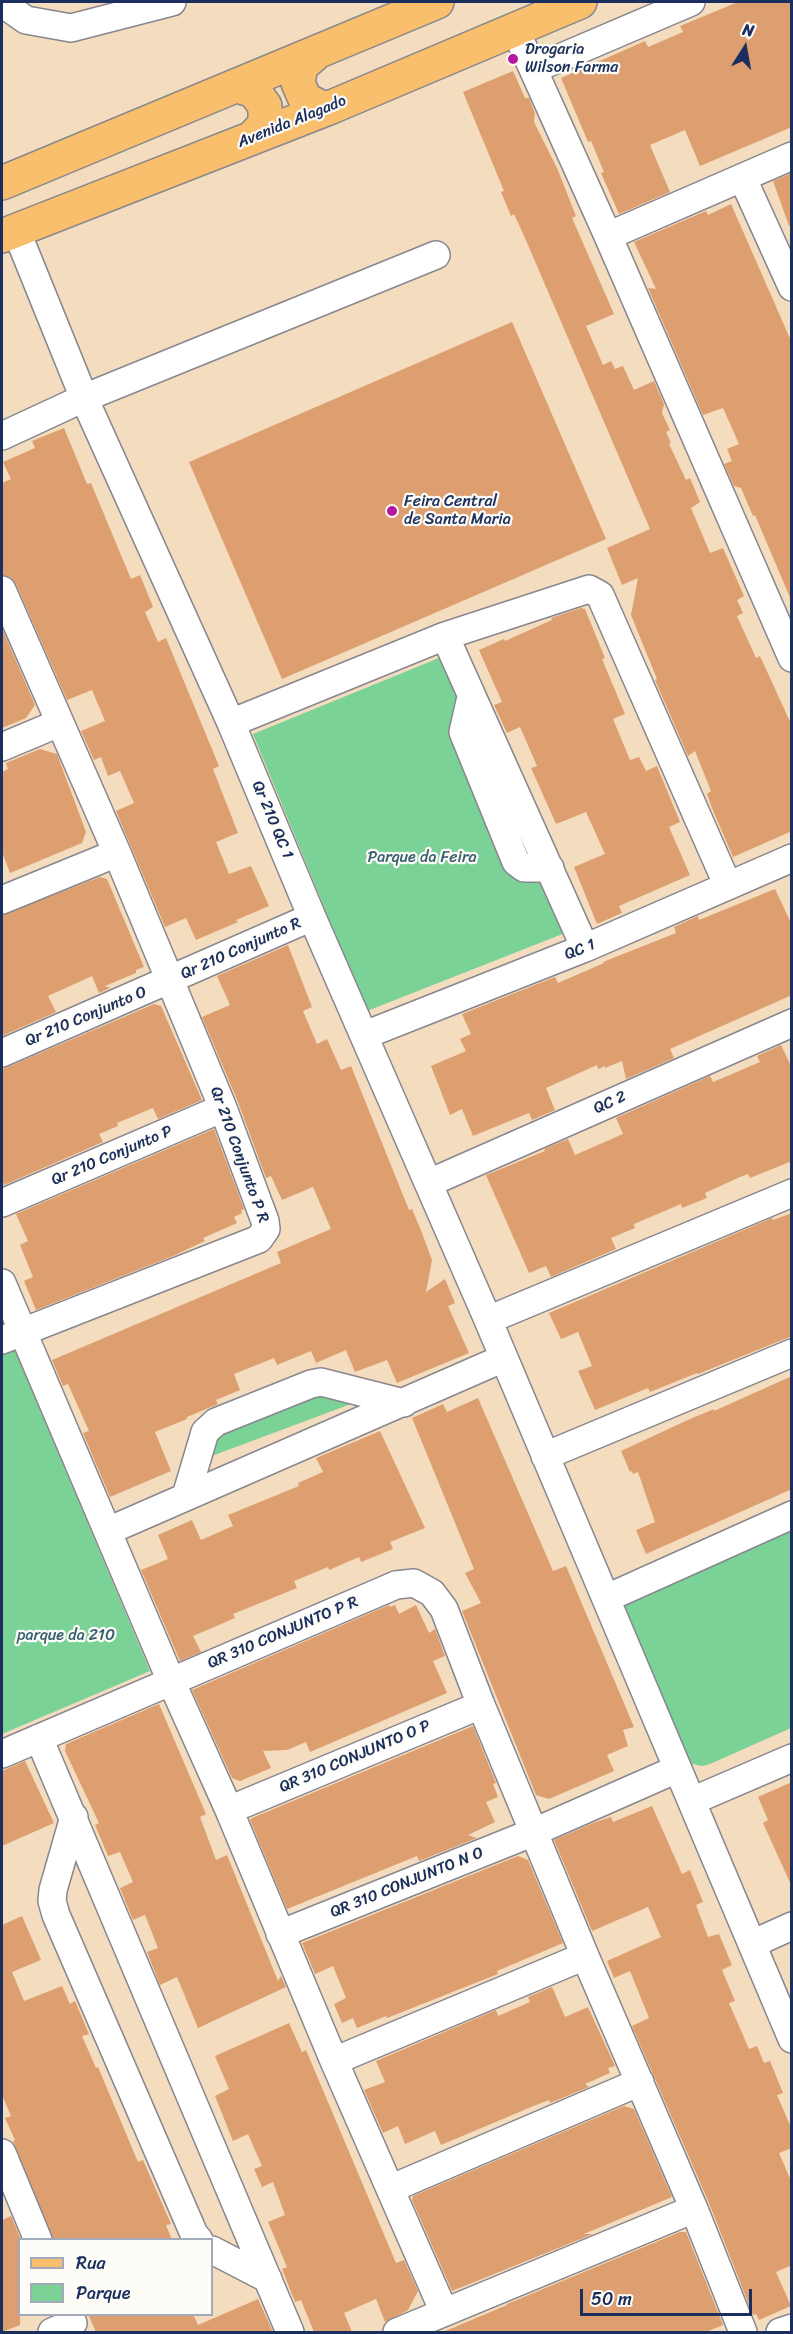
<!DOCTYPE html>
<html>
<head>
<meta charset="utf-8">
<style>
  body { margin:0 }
  #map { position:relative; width:793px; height:2334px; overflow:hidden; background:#f4dcbf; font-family:Sriracha,sans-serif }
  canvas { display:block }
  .frame { position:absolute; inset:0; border:3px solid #1b2f5e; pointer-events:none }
  .legend { position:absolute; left:18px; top:2238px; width:195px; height:78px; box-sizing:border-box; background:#fdfcf7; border:2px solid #a3aaba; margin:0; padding:8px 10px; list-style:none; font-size:18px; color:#1b2f5e }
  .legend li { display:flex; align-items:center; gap:12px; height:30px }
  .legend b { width:30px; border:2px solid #a3aaba }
  .north { position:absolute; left:715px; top:18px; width:60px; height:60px; -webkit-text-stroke:4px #fdfcf7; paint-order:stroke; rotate:11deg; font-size:16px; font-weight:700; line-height:24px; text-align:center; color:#1b2f5e }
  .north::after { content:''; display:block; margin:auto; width:21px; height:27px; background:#1b2f5e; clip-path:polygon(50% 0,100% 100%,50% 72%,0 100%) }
  .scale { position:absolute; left:580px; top:2289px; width:172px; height:27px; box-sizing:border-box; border:3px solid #1b2f5e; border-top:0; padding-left:8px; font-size:18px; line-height:21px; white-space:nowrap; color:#1b2f5e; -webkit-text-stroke:4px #fdfcf7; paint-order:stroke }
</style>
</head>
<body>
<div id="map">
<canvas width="793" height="2334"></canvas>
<div class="frame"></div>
<ul class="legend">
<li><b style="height:8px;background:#f9bf6c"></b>Rua</li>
<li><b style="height:16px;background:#7ad297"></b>Parque</li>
</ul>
<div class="north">N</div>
<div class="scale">50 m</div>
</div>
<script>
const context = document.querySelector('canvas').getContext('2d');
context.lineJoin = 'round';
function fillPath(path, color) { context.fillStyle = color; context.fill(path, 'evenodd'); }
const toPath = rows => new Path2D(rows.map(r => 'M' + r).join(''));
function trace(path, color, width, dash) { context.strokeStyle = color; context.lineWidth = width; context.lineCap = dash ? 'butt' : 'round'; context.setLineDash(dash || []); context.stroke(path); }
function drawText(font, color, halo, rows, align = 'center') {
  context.font = font + ' Sriracha,sans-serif'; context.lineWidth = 4.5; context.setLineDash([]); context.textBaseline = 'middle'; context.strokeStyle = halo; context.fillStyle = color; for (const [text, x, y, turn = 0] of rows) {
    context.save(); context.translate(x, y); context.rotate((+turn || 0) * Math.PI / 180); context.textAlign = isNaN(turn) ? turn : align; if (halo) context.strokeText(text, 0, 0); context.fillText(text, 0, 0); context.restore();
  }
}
fillPath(toPath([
  [439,658,504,774,570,931,367,1011,253,734],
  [10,1339,150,1671,2,1734,2,1344],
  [316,1385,367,1398,201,1460,212,1426],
  [791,1520,791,1728,710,1764,702,1766,687,1763,619,1602]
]), '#7ad297');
fillPath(toPath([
  [738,2,792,2,792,127,700,166,685,130,650,145,670,192,619,214,601,173,604,172,591,141,588,142,561,78,645,41,648,47,683,32,680,26],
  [513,71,525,98,529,98,535,113,534,122,557,168,576,216,572,218,614,314,586,326,603,365,611,361,615,369,623,366,634,390,654,381,664,404,662,413,670,430,666,432,671,443,669,444,686,480,690,478,700,502,691,508,710,553,723,548,744,596,737,600,743,613,737,616,756,658,760,656,792,726,792,831,733,857,712,808,707,794,711,791,695,751,688,756,655,680,657,679,631,615,638,578,622,585,607,548,650,529,525,238,514,214,511,216,501,192,504,191,463,92],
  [792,173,792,225,789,226,773,181],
  [731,204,792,343,791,600,755,515,753,516,741,488,734,486,724,464,732,461,727,449,739,444,723,408,703,415,648,288,656,289,634,242,706,211,708,215],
  [512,322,606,539,282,679,189,462],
  [64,428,87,484,91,483,131,579,140,575,153,607,145,612,158,642,166,638,219,766,213,769,238,833,216,842,229,874,251,866,269,906,236,920,238,922,196,940,186,918,165,927,116,811,134,803,120,771,108,776,101,757,94,760,81,731,105,721,92,690,67,700,16,584,11,577,2,575,2,483,11,479,3,462,35,448,32,441],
  [581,608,585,609,605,658,602,659,625,714,613,719,630,760,639,757,646,771,657,766,680,822,669,827,690,875,619,906,622,913,597,924,574,867,605,854,586,812,556,824,531,768,537,766,520,727,507,733,494,705,502,702,479,650,504,639,505,641,552,620,551,618],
  [2,628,35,705,26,718,2,728],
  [40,749,57,754,86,832,82,843,10,873,2,852,2,772,8,769,6,763],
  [100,877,107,879,144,967,136,970,136,973,105,986,110,988,99,993,92,976,48,996,56,1012,2,1036,2,915],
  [775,889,792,925,792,995,670,1049,674,1058,626,1079,622,1061,605,1068,605,1066,598,1069,597,1065,546,1088,555,1110,532,1120,529,1113,473,1136,462,1109,450,1115,431,1066,466,1051,460,1039,471,1034,462,1014,555,977,558,983,604,963,603,962,676,933,674,927,698,916,699,920],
  [288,945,312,1007,303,1011,317,1044,327,1039,341,1070,351,1066,409,1210,412,1209,422,1233,432,1260,426,1292,445,1279,455,1303,448,1306,469,1353,397,1383,387,1360,355,1372,346,1350,316,1363,311,1351,277,1365,274,1358,234,1374,240,1390,216,1400,218,1404,187,1417,187,1419,155,1432,171,1471,110,1497,83,1433,89,1431,68,1384,63,1386,52,1360,281,1263,277,1252,331,1229,313,1187,282,1200,271,1176,266,1178,238,1102,202,1017,230,1005,217,976],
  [154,1004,161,1006,202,1100,158,1119,153,1108,117,1123,118,1126,99,1134,103,1142,4,1185,2,1179,2,1069,8,1067],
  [781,1045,792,1068,792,1161,750,1178,748,1174,740,1177,705,1193,707,1198,682,1208,681,1204,634,1224,635,1228,611,1238,616,1249,551,1277,546,1266,529,1273,486,1175,545,1151,544,1149,568,1139,575,1155,623,1134,616,1118,710,1076,713,1082,760,1062,757,1056],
  [214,1129,244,1209,241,1211,242,1213,234,1217,237,1223,203,1238,205,1241,173,1256,36,1310,24,1281,33,1277,20,1245,28,1241,16,1214],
  [792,1213,792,1336,698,1374,697,1373,650,1392,648,1388,595,1410,578,1371,592,1366,578,1332,561,1339,549,1313,772,1218,773,1220],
  [792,1376,792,1489,646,1554,636,1530,655,1522,638,1472,633,1474,632,1471,630,1472,621,1451,690,1419,714,1409,714,1411],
  [478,1398,553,1571,566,1566,634,1727,623,1730,628,1746,607,1755,614,1771,549,1799,536,1795,462,1611,481,1603,465,1573,474,1569,412,1418,443,1404,447,1412],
  [380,1431,425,1528,390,1542,393,1549,361,1562,359,1557,329,1570,328,1567,294,1581,297,1588,233,1614,235,1618,193,1636,201,1652,180,1661,141,1570,168,1559,158,1535,192,1520,201,1540,233,1526,228,1515,299,1486,298,1483,323,1472,316,1458],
  [389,1605,390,1607,395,1605,399,1614,416,1605,429,1633,435,1629,445,1656,433,1661,447,1693,310,1752,306,1742,287,1750,263,1751,271,1768,240,1781,232,1778,192,1690],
  [159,1704,206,1814,200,1817,216,1860,227,1855,278,1981,281,1976,286,1987,198,2028,177,1977,160,1985,147,1952,158,1948,145,1915,133,1920,120,1888,133,1882,120,1852,108,1856,95,1825,99,1823,65,1751,66,1744],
  [473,1726,496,1783,493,1784,498,1797,486,1802,495,1822,468,1835,477,1838,419,1861,417,1856,287,1909,250,1820,252,1818],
  [25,1761,54,1823,2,1846,2,1771],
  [792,1782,792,1887,763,1823,768,1820,758,1797],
  [652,1806,682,1874,690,1870,703,1902,696,1905,708,1937,719,1934,732,1965,722,1970,735,2001,729,2003,749,2049,757,2046,764,2063,770,2061,783,2093,777,2095,792,2130,792,2148,779,2153,792,2183,792,2265,776,2272,791,2306,759,2320,756,2314,753,2315,709,2203,632,2026,649,2018,630,1971,614,1978,607,1961,661,1937,648,1907,592,1931,554,1840,593,1823,611,1817,613,1822],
  [518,1856,528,1860,563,1943,497,1971,498,1974,387,2018,386,2016,357,2028,353,2018,342,2023,334,2004,346,1998,333,1966,315,1974,302,1943],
  [22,1916,41,1960,12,1972,24,2001,62,1986,70,2004,75,2001,89,2034,82,2036,96,2068,98,2067,138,2162,143,2160,171,2224,166,2225,172,2240,53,2240,13,2141,15,2140,5,2118,11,2116,2,2095,2,1925],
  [552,1987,565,2017,588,2007,615,2066,608,2068,610,2073,585,2084,589,2087,550,2103,549,2100,536,2105,441,2145,435,2131,405,2144,398,2126,383,2133,364,2090,385,2082,376,2061,496,2010,498,2016,530,2002,528,1997],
  [289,2023,302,2052,306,2050,396,2263,404,2260,418,2291,408,2310,385,2322,376,2299,344,2313,352,2332,314,2332,301,2300,295,2302,282,2269,287,2267,268,2222,285,2215,273,2182,262,2187,254,2169,262,2166,248,2134,233,2141,215,2096,229,2089,215,2056],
  [624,2106,634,2109,672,2197,584,2234,593,2234,452,2291,412,2200,413,2196],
  [11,2216,21,2240,20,2325,2,2332,2,2220],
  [680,2232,686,2232,723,2325,706,2332,443,2332,507,2305,507,2304],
  [258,2299,273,2332,96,2332,88,2314,193,2314,198,2325]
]), '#dd9f6f');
const minor = toPath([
  [2,3,26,20,71,28,172,2],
  [515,29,608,236,792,658],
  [534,69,691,2],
  [743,179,792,287],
  [16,230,84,398,231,723,312,917,488,1320,792,2039],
  [608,236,792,156],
  [2,436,84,398,436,255],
  [2,590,117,853,223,1108,265,1221,266,1229,259,1239,2,1340],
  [445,636,585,948],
  [471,697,463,732,516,862,524,868,550,868],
  [231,723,445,636,589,589,600,595,604,604,728,886],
  [2,747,59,723],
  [2,900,117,853],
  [365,1035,585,948,792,858],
  [2,1053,312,917],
  [429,1183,792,1023],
  [2,1203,223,1108],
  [2,1283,171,1681,229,1810,334,2061,444,2312],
  [488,1320,792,1193],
  [545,1456,792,1353],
  [186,1496,205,1432,216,1422,311,1384,321,1382,404,1403],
  [108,1531,504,1358],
  [607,1598,792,1515],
  [39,1738,290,2332],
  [2,1754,396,1585,414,1583,432,1593,444,1609,481,1705,585,1956,694,2209,743,2332],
  [692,1801,792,1758],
  [229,1810,481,1705],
  [74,1817,53,1890,52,1901,56,1915,194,2234,199,2240],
  [280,1934,534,1832,677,1769],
  [752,1944,792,1926],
  [334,2061,585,1956],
  [2,2153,38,2240],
  [390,2189,640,2082],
  [212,2250,268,2279],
  [52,2332,73,2323],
  [397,2332,694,2209],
  [780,2332,792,2328]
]);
const major = toPath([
  [314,55,301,66,298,83,305,99,320,107,329,108],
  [237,86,254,91,265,106,265,124,252,138],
  [2,183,437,2],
  [2,236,329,108,580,2]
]);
trace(minor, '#88868e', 30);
trace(major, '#88868e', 36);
trace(minor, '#fff', 27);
trace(major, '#f9bf6c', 33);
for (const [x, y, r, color] of [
  [513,59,6,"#b5179e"],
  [392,511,6,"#b5179e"]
]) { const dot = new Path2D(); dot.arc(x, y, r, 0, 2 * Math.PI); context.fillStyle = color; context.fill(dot); trace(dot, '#fdfcf7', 2); }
drawText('16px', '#1b2f5e', '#fdfcf7', [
  ["Drogaria",525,50],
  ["Wilson Farma",525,68],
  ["Feira Central",404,502],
  ["de Santa Maria",404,520]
], 'left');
drawText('16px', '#1b2f5e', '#fdfcf7', [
  ["Avenida Alagado",292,122,-22],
  ["Qr 210 QC 1",272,820,67],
  ["Qr 210 Conjunto R",241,949,-24],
  ["QC 1",580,950,-22],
  ["Qr 210 Conjunto O",86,1017,-23],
  ["QC 2",610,1103,-24],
  ["Qr 210 Conjunto P R",239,1155,70],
  ["Qr 210 Conjunto P",112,1156,-23],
  ["QR 310 CONJUNTO P R",283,1633,-23],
  ["QR 310 CONJUNTO O P",355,1757,-23],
  ["QR 310 CONJUNTO N O",407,1883,-22]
]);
drawText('16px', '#38606f', '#fdfcf7', [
  ["Parque da Feira",422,858],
  ["parque da 210",66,1636]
]);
</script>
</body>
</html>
